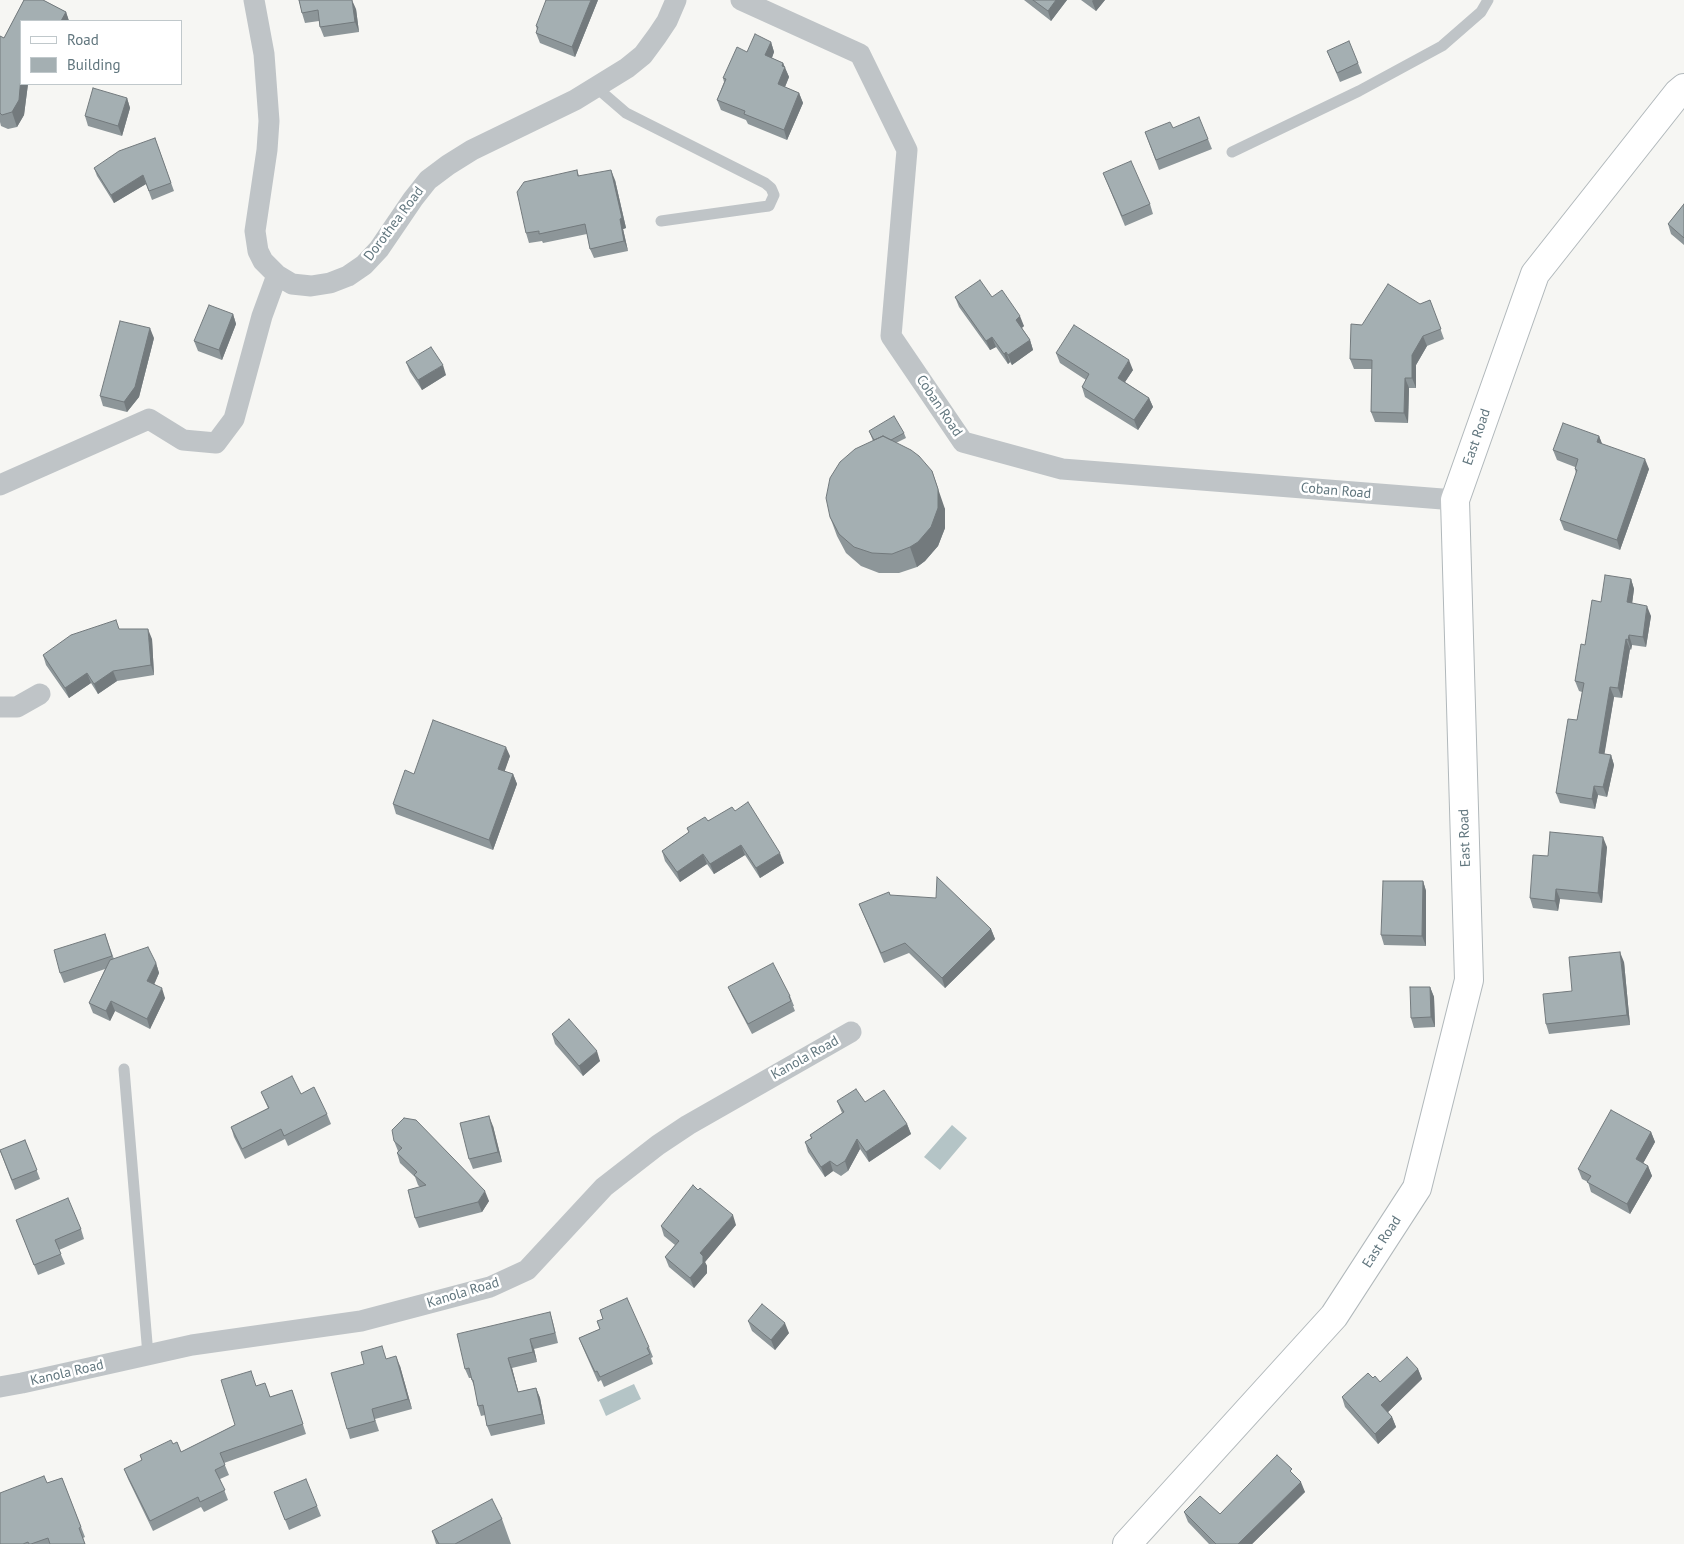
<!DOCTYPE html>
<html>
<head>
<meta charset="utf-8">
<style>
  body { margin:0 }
  #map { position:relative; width:1684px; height:1544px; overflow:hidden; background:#f6f6f3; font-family:"PT Sans",sans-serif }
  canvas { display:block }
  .legend { position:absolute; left:20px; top:20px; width:162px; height:65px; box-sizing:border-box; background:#fff; border:1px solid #c0c8cb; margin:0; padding:6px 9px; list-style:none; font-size:15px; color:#61767e }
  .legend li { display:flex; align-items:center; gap:10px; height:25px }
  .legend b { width:25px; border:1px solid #c0c8cb }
</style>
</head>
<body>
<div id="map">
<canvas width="1684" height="1544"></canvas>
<ul class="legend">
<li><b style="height:6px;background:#fff"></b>Road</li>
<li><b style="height:14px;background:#a4afb2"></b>Building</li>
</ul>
</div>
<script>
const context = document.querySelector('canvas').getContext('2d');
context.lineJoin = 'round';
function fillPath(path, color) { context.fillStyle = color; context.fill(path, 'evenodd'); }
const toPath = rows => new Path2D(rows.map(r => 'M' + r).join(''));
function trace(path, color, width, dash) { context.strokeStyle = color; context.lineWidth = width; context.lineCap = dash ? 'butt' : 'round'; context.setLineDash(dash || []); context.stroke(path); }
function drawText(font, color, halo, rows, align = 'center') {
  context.font = font + ' "PT Sans",sans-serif'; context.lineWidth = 5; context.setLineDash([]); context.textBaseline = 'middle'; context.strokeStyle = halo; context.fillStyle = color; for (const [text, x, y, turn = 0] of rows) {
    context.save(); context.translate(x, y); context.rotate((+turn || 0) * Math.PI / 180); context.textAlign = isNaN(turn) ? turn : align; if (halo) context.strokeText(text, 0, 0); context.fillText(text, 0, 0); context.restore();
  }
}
fillPath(toPath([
  [952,1125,967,1138,940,1170,924,1157],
  [634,1384,641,1399,606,1416,599,1400]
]), '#b4c4c6');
const secondary = toPath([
  [1127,1544,1334,1316,1417,1188,1469,980,1455,500,1535,274,1678,93,1684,88]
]);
trace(secondary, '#b1b8bb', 30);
trace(toPath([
  [597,88,626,113,765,183,771,188,774,195,769,206,761,207,661,221],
  [1232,152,1359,91,1442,46,1481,12,1488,0],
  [124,1069,148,1355]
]), '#bfc4c7', 11);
trace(toPath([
  [254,0,264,54,269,121,267,150,255,231,258,251,263,261,277,275,292,284,311,286,330,283,348,276,364,265,379,249,413,199,428,180,448,165,472,150,575,100,627,68,643,55,657,36,667,21,676,0],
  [741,0,860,54,907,150,891,336,963,442,1062,469,1455,500],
  [0,485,149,419,183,440,216,443,234,419,262,316,277,275],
  [0,707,17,707,40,694],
  [0,1387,22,1383,192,1345,361,1321,490,1287,527,1270,604,1187,658,1145,688,1125,851,1032]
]), '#bfc4c7', 21);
trace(secondary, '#fff', 28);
fillPath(toPath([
  [24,0,43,0,66,12,69,21,21,21,21,84,28,84,24,115,17,127,8,129,1,126,0,122,0,36,4,38],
  [299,0,356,9,359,32,324,37,320,27,319,21,305,23,302,13],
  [598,0,575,57,540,43,536,33,537,30,536,26],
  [1024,0,1067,0,1051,21],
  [1081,0,1105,0,1096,11],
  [771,42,774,52,772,58,783,63,789,77,785,87,799,93,803,103,787,140,748,124,746,120,721,110,717,100,724,82,723,78,747,52],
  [1327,51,1358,63,1362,73,1340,82],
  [127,98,130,108,122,136,88,126,85,116],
  [1173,128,1208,139,1212,149,1159,170,1145,132],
  [155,138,174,191,152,200,146,184,114,203,97,176,94,168],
  [577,170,579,176,615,180,626,228,623,229,628,251,594,258,590,249,587,234,543,243,542,241,529,243,526,233],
  [1103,173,1150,204,1153,214,1125,226],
  [1684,204,1684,245,1671,234,1668,224],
  [955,297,992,297,1024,326,1022,328,1030,340,1033,350,1012,365,1010,362,1008,364,996,347,990,350,959,307],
  [1430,300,1444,339,1427,346,1416,365,1416,388,1409,388,1408,423,1375,422,1371,412,1372,369,1354,369,1350,359,1420,304],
  [233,314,236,324,222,360,198,351,194,341],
  [154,338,139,397,127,412,103,406,100,396],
  [1056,353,1133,370,1125,382,1149,398,1153,407,1138,430,1085,397,1082,387,1086,380,1060,363],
  [406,362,446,375,422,390,410,372],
  [869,431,904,433,906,438,896,443,945,509,945,528,938,546,925,561,917,567,899,573,879,573,861,566,846,553,837,536,830,517,873,441],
  [1599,436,1602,444,1649,469,1620,550,1564,530,1560,520,1576,474,1575,469,1575,467,1557,460,1553,450],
  [1631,579,1634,589,1632,603,1651,616,1646,647,1632,645,1631,650,1630,649,1622,698,1614,697,1604,754,1611,755,1614,765,1607,797,1598,795,1595,809,1560,803,1556,793,1577,720,1582,692,1579,691,1575,681,1585,645,1601,602],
  [119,629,152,639,154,675,117,681,98,694,91,683,69,698,46,665,43,655],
  [510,756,504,771,513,774,517,784,493,850,396,814,393,804,414,774],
  [735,811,784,863,760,878,745,855,714,874,707,864,680,882,665,861,662,851,689,832,687,828],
  [1607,847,1602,903,1560,899,1558,911,1533,908,1530,898,1548,856],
  [1423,881,1426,891,1426,946,1384,945,1381,935],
  [890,895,991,929,995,939,945,988,909,953,884,963,859,904],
  [105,934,114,959,156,963,159,973,154,985,165,998,150,1029,115,1011,110,1021,93,1013,89,1003,105,969,64,983,60,973],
  [1624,962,1630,1025,1549,1034,1546,1024,1572,991],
  [728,987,790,996,794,1006,793,1006,795,1011,752,1034,732,996],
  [1430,987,1434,997,1435,1027,1414,1028,1411,1018],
  [552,1034,600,1061,583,1076,555,1044],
  [261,1092,301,1094,327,1114,331,1124,288,1146,285,1139,245,1159,234,1137,231,1127,268,1108],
  [837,1101,865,1102,907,1124,911,1134,869,1162,860,1149,848,1171,841,1176,833,1171,825,1177,808,1152,805,1142,811,1138,810,1135,842,1113],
  [493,1126,502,1162,473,1169,469,1159],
  [1651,1132,1655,1142,1643,1163,1648,1166,1652,1176,1630,1214,1591,1192,1588,1182,1582,1179,1578,1169],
  [25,1140,40,1179,15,1190,0,1151],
  [394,1141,489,1201,482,1212,419,1228,415,1218,420,1187,418,1185,415,1177,400,1163,397,1153,398,1151],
  [16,1220,81,1229,84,1239,59,1250,65,1264,38,1275],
  [736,1225,705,1262,707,1266,707,1273,694,1288,669,1267,665,1257,675,1245,664,1236,661,1226],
  [600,1310,649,1347,653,1357,651,1358,653,1364,604,1387,601,1380,598,1382,583,1348,579,1338,600,1329,597,1321,603,1319],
  [550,1312,553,1322,558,1343,534,1349,537,1362,512,1368,518,1392,536,1388,540,1398,545,1424,491,1436,487,1426,485,1415,481,1416,478,1406,475,1389,471,1378,469,1378,465,1369],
  [748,1321,789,1333,775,1350,752,1331],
  [400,1366,412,1409,375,1419,379,1431,350,1439,347,1429],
  [1418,1369,1422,1379,1388,1412,1392,1417,1396,1427,1378,1444,1345,1407,1342,1397,1373,1378,1380,1382],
  [256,1386,270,1397,292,1390,306,1434,224,1463,229,1475,220,1479,228,1500,204,1512,201,1507,153,1531,128,1479,124,1469,142,1461,140,1455,173,1444,181,1452,235,1425],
  [1294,1475,1305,1492,1252,1544,1209,1544,1188,1522,1184,1512,1220,1514],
  [62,1478,85,1537,83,1538,85,1544,0,1544,47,1483],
  [278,1502,317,1506,321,1516,289,1530],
  [502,1519,511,1544,436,1544,432,1531]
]), '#8d9699');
fillPath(toPath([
  [352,0,356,9,359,32,355,22],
  [591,0,598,0,575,57,572,47],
  [1056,0,1067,0,1051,21,1048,11],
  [1093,0,1105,0,1096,11,1092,1],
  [66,12,69,21,61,21],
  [771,42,774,52,769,65,765,55],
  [783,63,789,77,782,94,778,84],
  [21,77,21,84,28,84,24,115,17,127,12,112],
  [799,93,803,103,787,140,784,130],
  [127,98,130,108,122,136,118,126],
  [611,170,615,180,626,228,623,229,628,251,624,241,620,219],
  [143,175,146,184,114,203,111,195],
  [233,314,236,324,222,360,219,350],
  [1020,316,1024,326,1019,330,1016,320],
  [150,328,154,338,139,397,127,412,124,402],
  [1423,336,1427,346,1416,365,1416,388,1412,378,1412,355],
  [992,337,996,347,990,350,986,341],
  [1030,340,1033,350,1012,365,1008,355],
  [1006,352,1010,362,1008,364,1004,354],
  [1129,360,1133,370,1121,388,1118,378],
  [443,365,446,375,422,390,418,380],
  [1405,378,1409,388,1408,423,1404,413],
  [1149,398,1153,407,1138,430,1134,420],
  [1599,436,1603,446,1597,442],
  [1645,459,1649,469,1620,550,1617,540],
  [932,471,945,509,945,528,938,546,925,561,917,567,910,547],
  [1631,579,1634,589,1631,612,1627,602],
  [1647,606,1651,616,1646,647,1643,637],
  [148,629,152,639,154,675,151,665],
  [1629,635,1632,645,1631,650,1628,640],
  [1626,639,1630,649,1622,698,1618,688],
  [113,671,117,681,98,694,94,684],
  [87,673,91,683,69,698,65,688],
  [1610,687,1614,697,1603,763,1599,753],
  [506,747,510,756,502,779,498,769],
  [1611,755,1614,765,1607,797,1603,787],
  [513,774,517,784,493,850,489,840],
  [1594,786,1598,795,1595,809,1592,799],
  [1603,837,1607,847,1602,903,1598,893],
  [741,845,745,855,714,874,710,864],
  [780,853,784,863,760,878,756,868],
  [703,854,707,864,680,882,677,872],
  [1423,881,1426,891,1426,946,1422,936],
  [1556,889,1560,899,1558,911,1555,901],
  [991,929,995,939,945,988,942,978],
  [1620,952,1624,962,1630,1025,1627,1015],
  [156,963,159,973,151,991,147,981],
  [1430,987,1434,997,1435,1027,1431,1017],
  [162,988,165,998,150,1029,147,1019],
  [111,1001,115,1011,110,1021,106,1011],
  [597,1051,600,1061,583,1076,579,1066],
  [489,1116,493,1126,502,1162,498,1152],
  [907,1124,911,1134,869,1162,866,1152],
  [1651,1132,1655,1142,1640,1169,1636,1159],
  [857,1139,860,1149,848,1171,845,1161],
  [830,1161,833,1171,825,1177,821,1167],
  [1648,1166,1652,1176,1630,1214,1627,1204],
  [485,1191,489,1201,482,1212,478,1202],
  [733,1215,736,1225,705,1262,707,1266,707,1273,694,1288,690,1278,700,1253],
  [785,1323,789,1333,775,1350,771,1340],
  [530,1339,534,1349,537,1362,533,1352],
  [396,1356,400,1366,412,1409,408,1399],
  [508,1358,512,1368,521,1402,518,1392],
  [1418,1369,1422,1379,1385,1415,1381,1405],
  [536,1388,540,1398,545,1424,542,1414],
  [1392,1417,1396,1427,1378,1444,1375,1434],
  [1301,1482,1305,1492,1252,1544,1238,1544]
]), '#737a7d');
const building = toPath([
  [24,0,43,0,66,12,61,21,21,21,21,77,19,100,12,112,2,115,0,113,0,36,4,38,24,0],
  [299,0,352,0,355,22,320,27,318,10,302,13,299,0],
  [546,0,591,0,572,47,536,33,538,27,536,26,546,0],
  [1033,0,1056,0,1048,11,1033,0],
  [755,34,771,42,765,55,783,63,782,66,785,67,778,84,799,93,784,130,744,114,745,111,717,100,726,79,723,78,737,47,747,52,755,34],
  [1349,41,1358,63,1337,73,1327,51,1349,41],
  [93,88,127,98,118,126,85,116,93,88],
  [1199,117,1208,139,1156,160,1145,132,1170,122,1173,128,1199,117],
  [155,138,171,183,149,191,143,175,111,195,94,168,119,151,155,138],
  [1131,161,1150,204,1122,216,1103,173,1131,161],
  [577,170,578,176,611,170,622,218,620,219,624,241,590,249,585,224,539,234,539,231,526,233,517,192,524,182,577,170],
  [1684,204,1684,238,1668,224,1684,204],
  [980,280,992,297,1002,290,1020,316,1016,320,1030,340,1008,355,1006,352,1004,354,992,337,986,341,955,297,980,280],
  [1388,284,1420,304,1430,300,1441,329,1423,336,1412,355,1412,378,1405,378,1404,413,1371,412,1372,360,1350,359,1351,324,1362,325,1388,284],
  [209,305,233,314,219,350,194,341,209,305],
  [120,321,150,328,135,387,124,402,100,396,120,321],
  [1074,325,1129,360,1118,378,1149,398,1134,420,1082,387,1089,374,1056,353,1074,325],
  [431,347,443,365,418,380,406,362,431,347],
  [894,416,904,433,891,440,883,436,874,440,869,431,894,416],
  [1563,423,1599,436,1597,442,1645,459,1617,540,1560,520,1577,470,1575,469,1578,459,1553,450,1563,423],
  [883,436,911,450,919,456,932,471,938,489,938,508,931,527,918,542,910,547,892,554,872,553,854,547,839,534,830,517,826,498,830,478,840,462,855,449,883,436],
  [1605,575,1631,579,1627,602,1647,606,1643,637,1629,635,1628,640,1626,639,1618,688,1610,687,1599,753,1611,755,1603,787,1594,786,1592,799,1556,793,1568,719,1577,720,1584,683,1575,681,1581,644,1585,645,1592,600,1601,602,1605,575],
  [116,620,119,629,148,629,151,665,113,671,94,684,87,673,65,688,43,655,71,635,116,620],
  [433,720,506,747,498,769,513,774,489,840,393,804,405,770,414,774,433,720],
  [748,802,780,853,756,868,741,845,710,864,703,854,677,872,662,851,689,832,687,828,705,817,708,821,732,807,735,811,748,802],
  [1550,832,1603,837,1598,893,1556,889,1555,901,1530,898,1533,855,1548,856,1550,832],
  [937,877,991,929,942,978,905,943,881,953,859,904,889,892,890,895,936,898,937,877],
  [1383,881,1423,881,1422,936,1381,935,1383,881],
  [105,934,112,956,60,973,54,950,105,934],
  [148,947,156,963,147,981,162,988,147,1019,111,1001,106,1011,89,1003,110,960,148,947],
  [1620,952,1627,1015,1546,1024,1543,994,1572,991,1569,957,1620,952],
  [773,963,790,996,789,996,791,1001,748,1024,728,987,773,963],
  [1410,987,1430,987,1431,1017,1411,1018,1410,987],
  [569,1019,597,1051,579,1066,552,1034,569,1019],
  [292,1076,301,1094,314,1087,327,1114,284,1136,281,1129,242,1149,231,1127,269,1108,261,1092,292,1076],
  [856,1089,865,1102,884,1090,907,1124,866,1152,857,1139,845,1161,837,1166,830,1161,821,1167,805,1142,812,1138,810,1135,844,1112,837,1101,856,1089],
  [1611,1110,1651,1132,1636,1159,1648,1166,1627,1204,1587,1182,1591,1176,1578,1169,1611,1110],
  [489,1116,498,1152,469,1159,460,1123,489,1116],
  [404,1118,416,1120,485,1191,478,1202,415,1218,408,1190,426,1185,414,1175,417,1172,397,1153,402,1148,394,1141,392,1130,404,1118],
  [25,1140,37,1170,12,1180,0,1150,25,1140],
  [693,1185,698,1190,700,1188,733,1215,700,1253,703,1256,703,1263,690,1278,665,1257,679,1241,661,1226,693,1185],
  [68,1198,81,1229,55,1240,61,1254,34,1265,16,1220,68,1198],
  [627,1298,649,1347,647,1348,650,1354,600,1377,597,1371,595,1372,579,1338,600,1329,597,1321,603,1319,600,1310,627,1298],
  [762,1304,785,1323,771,1340,748,1321,762,1304],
  [550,1312,555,1333,530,1339,533,1352,508,1358,518,1392,536,1388,542,1414,487,1426,483,1405,478,1406,473,1380,472,1380,469,1368,465,1369,457,1334,550,1312],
  [382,1346,386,1359,396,1356,408,1399,372,1409,375,1421,347,1429,331,1373,364,1364,361,1352,382,1346],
  [1407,1357,1418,1369,1381,1405,1392,1417,1375,1434,1342,1397,1368,1373,1373,1378,1375,1376,1380,1382,1407,1357],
  [251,1371,256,1386,265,1383,270,1397,292,1390,303,1424,220,1453,225,1465,215,1470,225,1490,200,1502,198,1497,150,1521,124,1469,142,1460,140,1455,171,1440,173,1444,177,1442,181,1452,235,1425,221,1380,251,1371],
  [1277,1455,1292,1469,1290,1471,1301,1482,1238,1544,1216,1544,1184,1512,1200,1496,1220,1514,1277,1455],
  [44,1476,47,1483,62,1478,81,1527,79,1528,85,1544,50,1544,48,1538,31,1544,29,1544,28,1542,23,1544,0,1544,0,1493,44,1476],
  [306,1479,317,1506,285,1520,274,1492,306,1479],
  [492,1499,502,1519,455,1544,439,1544,432,1531,492,1499]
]);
fillPath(building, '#a4afb2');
trace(building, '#737a7d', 1);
drawText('14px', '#61767e', '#fff', [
  ["Dorothea Road",394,224,-53],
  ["Coban Road",939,406,56],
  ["East Road",1477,437,-71],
  ["Coban Road",1336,491,5],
  ["East Road",1465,838,-92],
  ["Kanola Road",805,1058,-29],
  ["East Road",1382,1242,-57],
  ["Kanola Road",463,1293,-17],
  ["Kanola Road",67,1373,-13]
]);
</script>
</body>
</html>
